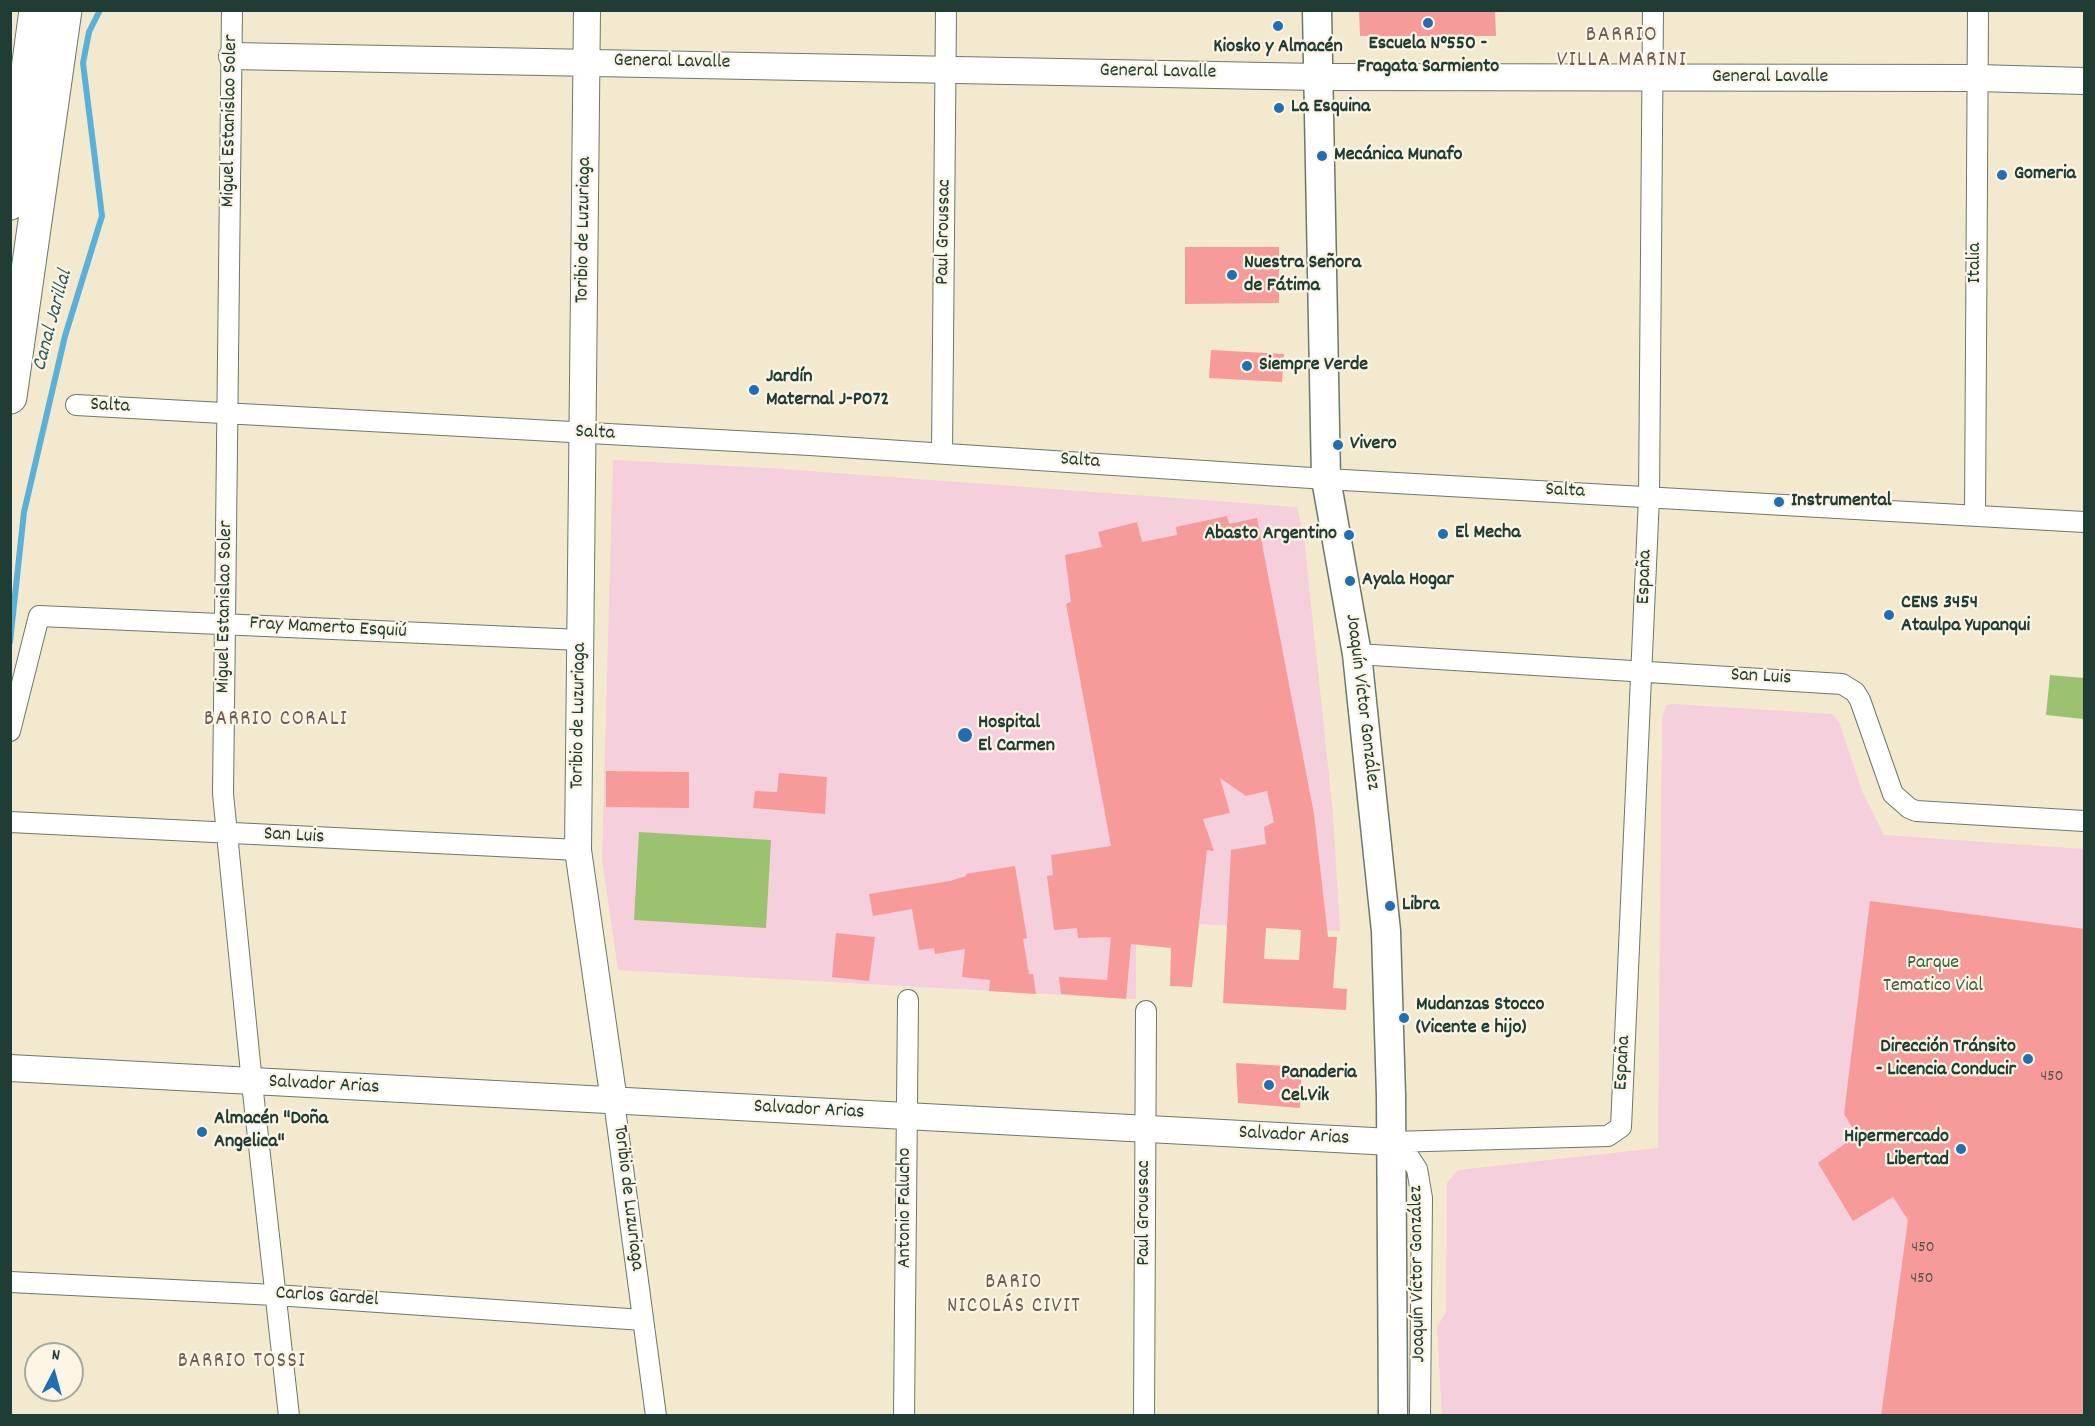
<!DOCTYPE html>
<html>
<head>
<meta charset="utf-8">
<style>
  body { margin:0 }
  #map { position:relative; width:2095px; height:1426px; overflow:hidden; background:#f3e9ce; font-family:Dekko,sans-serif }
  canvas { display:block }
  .frame { position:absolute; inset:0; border:12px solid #1f3d34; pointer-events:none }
  .north { position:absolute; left:24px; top:1342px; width:60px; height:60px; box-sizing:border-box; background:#fcf5e5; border:2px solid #a4ab9e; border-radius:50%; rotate:6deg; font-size:16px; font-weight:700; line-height:24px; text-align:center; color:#1f3d34 }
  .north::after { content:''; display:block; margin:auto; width:21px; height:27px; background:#1f6fb2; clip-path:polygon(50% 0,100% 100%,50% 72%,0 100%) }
</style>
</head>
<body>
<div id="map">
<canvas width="2095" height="1426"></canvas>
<div class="frame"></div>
<div class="north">N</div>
</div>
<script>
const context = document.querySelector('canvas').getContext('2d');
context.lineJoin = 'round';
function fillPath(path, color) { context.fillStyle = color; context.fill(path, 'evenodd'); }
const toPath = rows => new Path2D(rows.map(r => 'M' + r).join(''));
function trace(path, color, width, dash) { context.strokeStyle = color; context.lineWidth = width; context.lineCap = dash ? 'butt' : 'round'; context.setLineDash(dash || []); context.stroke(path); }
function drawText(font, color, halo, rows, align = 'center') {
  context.font = font + ' Dekko,sans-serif'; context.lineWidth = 4.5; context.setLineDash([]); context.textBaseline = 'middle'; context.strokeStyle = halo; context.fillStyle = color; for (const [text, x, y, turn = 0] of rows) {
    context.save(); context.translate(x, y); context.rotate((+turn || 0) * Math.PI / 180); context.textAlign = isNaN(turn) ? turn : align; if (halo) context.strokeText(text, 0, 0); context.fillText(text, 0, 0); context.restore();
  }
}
fillPath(toPath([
  [613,460,768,468,1297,507,1304,538,1333,814,1340,931,1136,921,1136,999,618,970,602,859],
  [1674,704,1832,714,1839,722,1862,791,1884,835,2084,849,2084,1415,1442,1415,1437,1327,1446,1312,1447,1183,1458,1170,1658,1148,1662,717,1666,705]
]), '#f5cfdb');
fillPath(toPath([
  [2050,675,2084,678,2084,719,2046,715],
  [639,832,771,840,766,928,634,920]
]), '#9bc36f');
trace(toPath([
  [10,642,24,512,65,336,102,216,83,63,89,32,100,10]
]), '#5bb0d7', 6);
fillPath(toPath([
  [1359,10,1495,10,1496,36,1360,36],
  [1185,247,1279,247,1279,303,1185,304],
  [1211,350,1284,354,1282,382,1209,378],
  [1227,516,1229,524,1257,518,1314,814,1328,937,1337,937,1333,988,1347,989,1346,1010,1223,1003,1231,850,1266,844,1264,827,1274,822,1267,791,1246,796,1220,778,1230,813,1203,819,1214,851,1207,850,1192,987,1170,986,1171,948,1131,944,1126,999,1061,994,1059,977,1107,980,1111,937,1078,938,1077,928,1054,930,1047,876,1053,875,1051,855,1111,846,1066,604,1071,602,1065,555,1102,547,1098,532,1137,522,1142,542,1177,535,1176,527],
  [1266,928,1301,930,1299,960,1264,959],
  [606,771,689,772,689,808,606,807],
  [779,773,827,777,825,814,753,808,755,791,777,792],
  [1015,866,1027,938,1023,939,1029,974,1033,974,1036,994,989,991,990,980,962,977,965,949,935,954,934,948,919,950,912,909,873,916,869,894,950,881,966,876,966,874],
  [1870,901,2085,929,2085,1416,1881,1416,1908,1220,1893,1197,1853,1221,1818,1163,1857,1135,1844,1114],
  [836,933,875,937,869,981,832,977],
  [1236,1063,1302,1067,1300,1108,1238,1103]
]), '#f69b99');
const minor = toPath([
  [232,10,223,794,252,1083,289,1416],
  [76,405,810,445,1326,479,2084,522],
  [942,453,946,10],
  [1975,515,1978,10],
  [1357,654,1842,684,1855,692,1860,700,1893,794,1909,808,1916,811,2084,821],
  [10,731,39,616,581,640],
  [10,822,578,850],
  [614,1101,656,1416],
  [1391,1142,1608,1136,1621,1127,1649,497,1653,10],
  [1391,1142,1409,1157,1417,1169,1422,1198,1420,1416],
  [10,1282,275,1295,643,1320],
  [904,1416,908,1000],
  [1144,1416,1146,1011]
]);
const tertiary = toPath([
  [587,10,578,850,614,1101],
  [232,56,1318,77,1977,78,2084,81],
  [10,1068,1391,1142]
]);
const secondary = toPath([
  [1317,10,1326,479,1357,654,1386,931,1391,1096,1393,1416]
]);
const motorway = toPath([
  [10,203,36,10],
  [10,397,65,10]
]);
trace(minor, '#69796a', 22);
trace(tertiary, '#69796a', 28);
trace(secondary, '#69796a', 31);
trace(motorway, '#69796a', 35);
trace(minor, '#fff', 20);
trace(tertiary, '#fff', 26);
trace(secondary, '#fff', 28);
trace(motorway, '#fff', 33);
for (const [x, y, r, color] of [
  [1428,23,6,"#1f6fb2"],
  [1278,26,6,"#1f6fb2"],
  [1279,108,6,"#1f6fb2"],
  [1322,156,6,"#1f6fb2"],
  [2002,175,6,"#1f6fb2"],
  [1232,275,6,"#1f6fb2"],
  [1247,366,6,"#1f6fb2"],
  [754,390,6,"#1f6fb2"],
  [1338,445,6,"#1f6fb2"],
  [1779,502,6,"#1f6fb2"],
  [1443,534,6,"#1f6fb2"],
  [1349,535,6,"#1f6fb2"],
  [1350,581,6,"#1f6fb2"],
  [1889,615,6,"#1f6fb2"],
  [965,735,8,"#1f6fb2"],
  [1390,906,6,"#1f6fb2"],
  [1404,1018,6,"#1f6fb2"],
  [2028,1059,6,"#1f6fb2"],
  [1269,1085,6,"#1f6fb2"],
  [202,1132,6,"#1f6fb2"],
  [1961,1149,6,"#1f6fb2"]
]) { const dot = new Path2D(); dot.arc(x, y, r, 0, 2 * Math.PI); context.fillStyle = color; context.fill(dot); trace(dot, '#fcf5e5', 2); }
drawText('16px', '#55544d', null, [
  ["450",2052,1078],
  ["450",1923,1249],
  ["450",1922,1280]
]);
drawText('bold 20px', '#1f3d34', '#fcf5e5', [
  ["Escuela N°550 -",1428,45,"center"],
  ["Fragata Sarmiento",1428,68,"center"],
  ["Kiosko y Almacén",1278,48,"center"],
  ["La Esquina",1291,108],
  ["Mecánica Munafo",1334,156],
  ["Gomeria",2014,175],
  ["Nuestra Señora",1244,264],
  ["de Fátima",1244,287],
  ["Siempre Verde",1259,366],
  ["Jardín",766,378],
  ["Maternal J-P072",766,401],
  ["Vivero",1350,445],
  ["Instrumental",1791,502],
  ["El Mecha",1455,534],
  ["Abasto Argentino",1337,535,"right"],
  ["Ayala Hogar",1362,581],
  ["CENS 3454",1901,604],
  ["Ataulpa Yupanqui",1901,627],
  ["Hospital",978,724],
  ["El Carmen",978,747],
  ["Libra",1402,906],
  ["Mudanzas Stocco",1416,1006],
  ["(Vicente e hijo)",1416,1029],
  ["Dirección Tránsito",2016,1048,"right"],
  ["- Licencia Conducir",2016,1071,"right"],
  ["Panaderia",1281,1074],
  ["Cel.Vik",1281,1097],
  ["Almacén \"Doña",214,1120],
  ["Angelica\"",214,1143],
  ["Hipermercado",1949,1138,"right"],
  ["Libertad",1949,1161,"right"]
], 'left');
drawText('20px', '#1f3d34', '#fcf5e5', [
  ["General Lavalle",672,63,1],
  ["General Lavalle",1158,73,1],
  ["General Lavalle",1770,78],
  ["Miguel Estanislao Soler",231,121,-89],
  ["Toribio de Luzuriaga",585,230,-89],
  ["Paul Groussac",945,232,-89],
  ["Italia",1976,263,-90],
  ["Salta",110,407,3],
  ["Salta",595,434,3],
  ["Salta",1080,462,4],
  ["Salta",1565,492,3],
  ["España",1646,577,-88],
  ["Miguel Estanislao Soler",226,607,-89],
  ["Fray Mamerto Esquiú",328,629,3],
  ["San Luis",1761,678,3],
  ["Joaquín Víctor González",1361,702,83],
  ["Toribio de Luzuriaga",580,716,-89],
  ["San Luis",294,837,3],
  ["España",1624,1063,-87],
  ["Salvador Arias",324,1086,3],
  ["Salvador Arias",809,1111,3],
  ["Salvador Arias",1294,1137,3],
  ["Toribio de Luzuriaga",627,1198,83],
  ["Antonio Falucho",906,1208,-90],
  ["Paul Groussac",1145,1213,-90],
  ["Joaquín Víctor González",1419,1274,-91],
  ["Carlos Gardel",327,1298,4]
]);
drawText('20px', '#3e5e43', '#fcf5e5', [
  ["Parque",1933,964],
  ["Tematico Vial",1933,987]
]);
drawText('italic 21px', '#2e5a5d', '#fcf5e5', [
  ["Canal Jarillal",54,321,-75]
]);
context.letterSpacing = '1.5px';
drawText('21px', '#6a5e57', '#fcf5e5', [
  ["BARRIO CORALI",276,721],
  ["BARIO",1014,1284],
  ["NICOLÁS CIVIT",1014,1308],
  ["BARRIO TOSSI",242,1363]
]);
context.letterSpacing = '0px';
context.letterSpacing = '1.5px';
drawText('22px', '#6a5e57', '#fcf5e5', [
  ["BARRIO",1622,37],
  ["VILLA MARINI",1622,62]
]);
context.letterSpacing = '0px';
</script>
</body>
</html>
